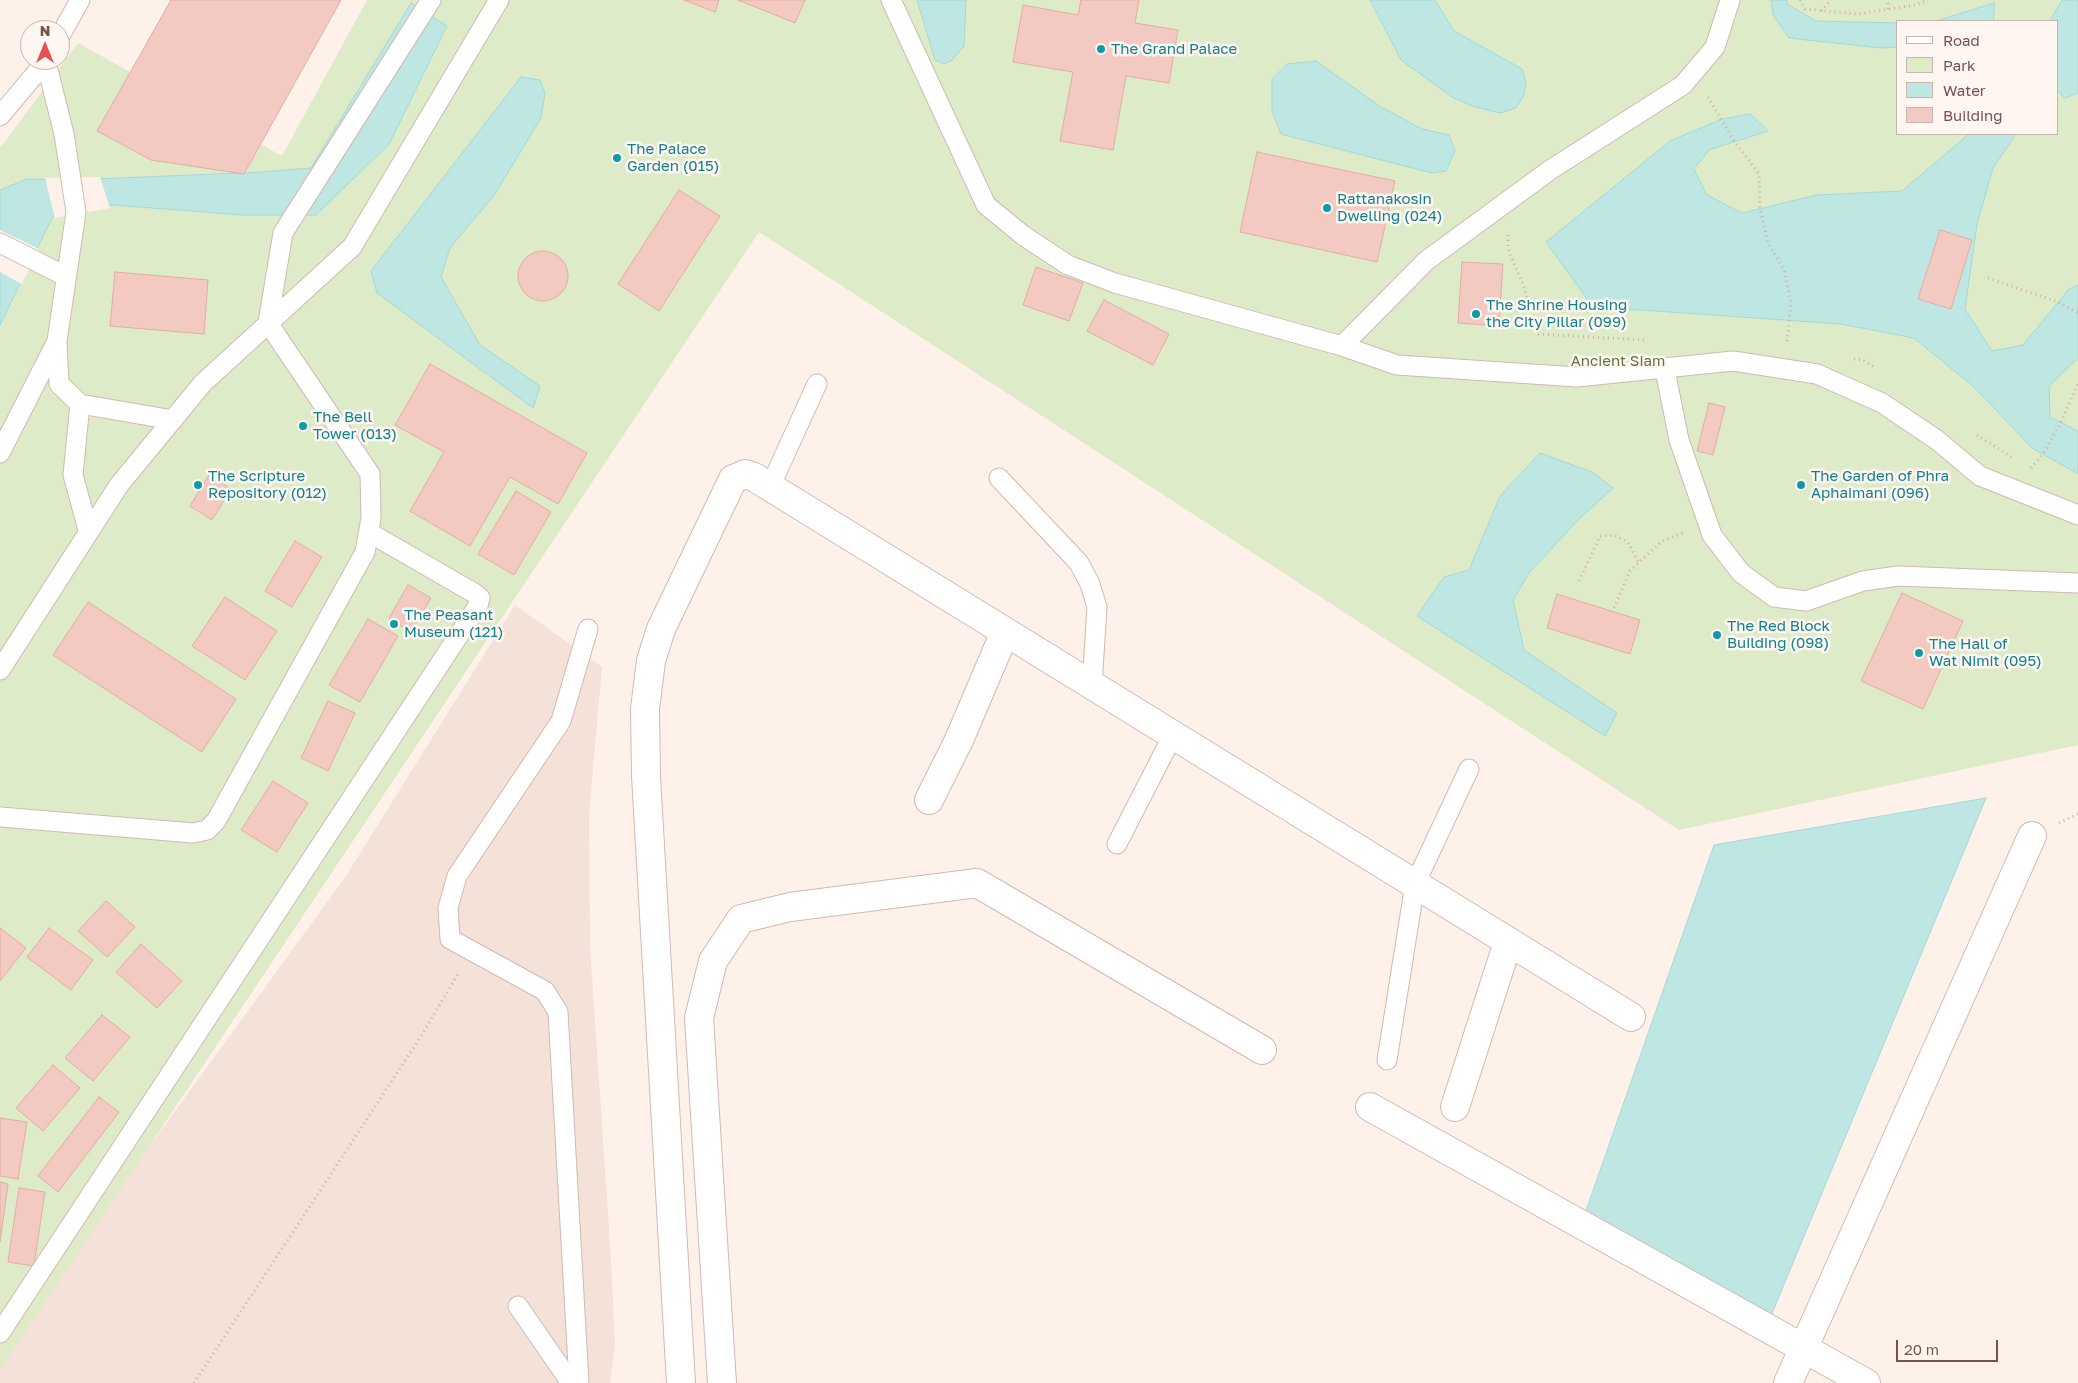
<!DOCTYPE html>
<html>
<head>
<meta charset="utf-8">
<style>
  body { margin:0 }
  #map { position:relative; width:2078px; height:1383px; overflow:hidden; background:#fdf1ea; font-family:"Golos Text",sans-serif }
  canvas { display:block }
  .legend { position:absolute; left:1896px; top:20px; width:162px; height:115px; box-sizing:border-box; background:#fff6f1; border:1px solid #c9b4af; margin:0; padding:6px 9px; list-style:none; font-size:15px; color:#78524c }
  .legend li { display:flex; align-items:center; gap:10px; height:25px }
  .legend b { width:25px; border:1px solid #c9b4af }
  .north { position:absolute; left:20px; top:20px; width:50px; height:50px; box-sizing:border-box; background:#fff6f1; border:1px solid #c9b4af; border-radius:50%; rotate:0deg; font-size:14px; font-weight:700; line-height:20px; text-align:center; color:#78524c }
  .north::after { content:''; display:block; margin:auto; width:18px; height:22px; background:#e55050; clip-path:polygon(50% 0,100% 100%,50% 72%,0 100%) }
  .scale { position:absolute; left:1896px; top:1340px; width:102px; height:22px; box-sizing:border-box; border:2px solid #78524c; border-top:0; padding-left:6px; font-size:15px; line-height:18px; white-space:nowrap; color:#78524c; -webkit-text-stroke:4px #fff6f1; paint-order:stroke }
</style>
</head>
<body>
<div id="map">
<canvas width="2078" height="1383"></canvas>
<ul class="legend">
<li><b style="height:6px;background:#fff"></b>Road</li>
<li><b style="height:14px;background:#deebc8"></b>Park</li>
<li><b style="height:14px;background:#bee7e4"></b>Water</li>
<li><b style="height:14px;background:#f2cac1"></b>Building</li>
</ul>
<div class="north">N</div>
<div class="scale">20 m</div>
</div>
<script>
const context = document.querySelector('canvas').getContext('2d');
context.lineJoin = 'round';
function fillPath(path, color) { context.fillStyle = color; context.fill(path, 'evenodd'); }
const toPath = rows => new Path2D(rows.map(r => 'M' + r).join(''));
function trace(path, color, width, dash) { context.strokeStyle = color; context.lineWidth = width; context.lineCap = dash ? 'butt' : 'round'; context.setLineDash(dash || []); context.stroke(path); }
function drawText(font, color, halo, rows, align = 'center') {
  context.font = font + ' "Golos Text",sans-serif'; context.lineWidth = 5; context.setLineDash([]); context.textBaseline = 'middle'; context.strokeStyle = halo; context.fillStyle = color; for (const [text, x, y, turn = 0] of rows) {
    context.save(); context.translate(x, y); context.rotate((+turn || 0) * Math.PI / 180); context.textAlign = isNaN(turn) ? turn : align; if (halo) context.strokeText(text, 0, 0); context.fillText(text, 0, 0); context.restore();
  }
}
fillPath(toPath([
  [515,605,602,667,589,815,590,947,611,1259,615,1345,610,1383,0,1383,0,1357,31,1309,346,876]
]), '#f4e1d8');
fillPath(toPath([
  [367,0,2078,0,2078,745,1679,830,759,232,0,1370,0,148,78,43,282,156],
  [1897,21,2057,21,2057,134,1897,134]
]), '#deebc8');
const water = toPath([
  [917,0,966,0,964,46,951,61,944,64,935,60,917,0],
  [1370,0,1435,0,1454,31,1522,69,1526,83,1524,95,1516,108,1500,113,1472,106,1452,97,1401,60,1370,0],
  [1771,0,1787,0,1787,4,1816,21,1897,23,1897,47,1880,48,1789,38,1773,15,1771,0],
  [2062,0,2078,0,2078,93,2065,98,2057,91,2057,21,2050,21,2062,0],
  [411,3,447,26,389,144,316,215,242,215,114,205,53,216,0,325,0,190,27,179,72,180,263,172,311,168,411,3],
  [1994,3,1994,21,1936,21,1994,3],
  [1316,61,1381,107,1422,129,1449,135,1455,151,1446,171,1432,173,1281,134,1272,111,1272,79,1287,64,1316,61],
  [521,77,540,80,545,93,541,118,495,194,450,248,441,277,480,345,540,386,533,408,377,293,371,271,521,77],
  [1750,114,1768,131,1709,150,1694,169,1707,195,1742,213,1817,195,1902,191,1969,134,2016,134,1993,168,1977,224,1965,309,1992,351,2023,345,2069,289,2078,285,2078,358,2049,386,2050,417,2078,431,2078,474,2032,448,1974,387,1914,338,1841,324,1641,310,1595,310,1546,242,1670,141,1722,119,1750,114],
  [1540,453,1592,472,1613,488,1578,520,1529,573,1513,600,1524,650,1617,713,1605,736,1417,616,1444,577,1469,570,1500,496,1540,453],
  [1986,798,1768,1323,1582,1222,1714,845,1986,798]
]);
fillPath(water, '#bee7e4');
trace(water, '#a4d9d5', 1);
fillPath(toPath([
  [100,177,110,208,55,218,45,178],
  [0,230,39,249,22,284,0,272]
]), '#fdf1ea');
const building = toPath([
  [171,0,341,0,244,174,151,160,97,131,171,0],
  [684,0,719,0,715,12,684,0],
  [738,0,805,0,795,23,738,0],
  [1081,0,1139,0,1135,23,1178,30,1169,83,1126,76,1113,150,1060,141,1073,72,1013,62,1023,5,1078,15,1081,0],
  [1257,152,1395,181,1377,262,1240,232,1257,152],
  [679,190,720,216,659,311,618,284,679,190],
  [1940,230,1972,240,1951,309,1918,299,1940,230],
  '518 276a25 25 0 1 1 50 0a25 25 0 1 1-50 0Z',
  [1462,262,1503,264,1499,326,1458,323,1462,262],
  [1036,267,1083,283,1069,321,1023,305,1036,267],
  [115,272,208,280,204,334,110,326,115,272],
  [1104,300,1169,334,1153,365,1087,331,1104,300],
  [430,364,587,453,558,504,510,477,470,546,410,511,444,452,395,425,430,364],
  [1709,403,1725,407,1713,455,1697,451,1709,403],
  [209,475,231,489,212,520,190,506,209,475],
  [516,491,551,512,514,575,478,554,516,491],
  [295,541,322,557,292,607,265,591,295,541],
  [408,585,431,598,411,632,389,618,408,585],
  [1902,593,1963,621,1923,709,1861,681,1902,593],
  [1557,594,1640,620,1630,654,1547,628,1557,594],
  [225,597,277,631,245,680,192,646,225,597],
  [88,602,236,699,202,752,53,655,88,602],
  [368,619,398,636,360,702,329,685,368,619],
  [328,701,355,713,328,771,301,758,328,701],
  [273,781,308,803,277,852,241,830,273,781],
  [106,901,135,927,107,957,78,931,106,901],
  [0,928,26,948,0,981,0,928],
  [49,928,93,960,71,990,27,957,49,928],
  [141,944,182,981,157,1008,116,972,141,944],
  [102,1015,130,1037,93,1081,65,1058,102,1015],
  [53,1065,80,1088,43,1131,16,1108,53,1065],
  [99,1097,119,1112,58,1192,38,1176,99,1097],
  [0,1118,27,1122,18,1179,0,1176,0,1118],
  [0,1182,8,1184,0,1242,0,1182],
  [19,1188,45,1192,34,1266,8,1262,19,1188]
]);
fillPath(building, '#f2cac1');
trace(building, '#e5aca2', 1);
const lane = toPath([
  [891,0,986,205,1024,236,1068,265,1115,283,1342,346,1397,365,1577,377,1733,361,1817,374,1882,403,1937,440,1980,476,2078,515],
  [60,36,80,0],
  [46,62,64,134,76,212,57,341,59,384,80,404,173,420],
  [0,116,47,60],
  [0,243,65,276],
  [1342,346,1426,261,1550,170,1683,85,1715,47,1730,0],
  [1665,370,1679,440,1712,535,1741,573,1774,597,1806,601,1863,581,1898,576,2078,583],
  [80,404,73,475,88,530],
  [0,453,56,343],
  [999,478,1079,563,1090,584,1097,607,1092,686],
  [770,487,817,384],
  [0,670,119,485,203,383,352,247,499,0],
  [0,817,193,833,207,830,216,821,365,552,371,518,370,474,268,323,283,233,431,0],
  [1117,844,1173,735],
  [1387,1060,1415,884,1469,769],
  [518,1306,571,1383],
  [0,1333,478,606,480,598,474,593,370,533],
  [579,1383,558,1012,545,991,450,939,448,908,457,876,561,721,588,629]
]);
const street = toPath([
  [929,800,959,740,1005,632],
  [1370,1107,1866,1383],
  [1455,1107,1508,942],
  [681,1383,646,776,645,709,651,661,661,629,733,479,741,476,745,474,754,477,1631,1017],
  [722,1383,699,1018,713,961,741,919,790,907,977,883,1262,1050],
  [1788,1383,2032,836]
]);
trace(lane, '#d2b9b1', 21);
trace(street, '#d2b9b1', 30);
trace(toPath([
  [1800,0,1805,9,1858,14,1915,5,1928,0],
  [1888,9,1888,0],
  [1821,11,1831,0],
  [1708,97,1734,141,1759,174,1760,209,1768,243,1784,270,1791,302,1787,341],
  [1508,235,1508,249,1524,287,1537,334,1644,340],
  [1988,278,2058,302,2078,313],
  [1854,359,1863,360,1875,368],
  [1977,435,2013,458],
  [2031,468,2043,454,2061,422,2078,383],
  [1579,581,1600,536,1614,535,1628,542,1639,563],
  [1614,608,1630,571,1662,541,1683,533],
  [2059,823,2078,814],
  [194,1383,420,1038,458,974]
]), '#d8aca4', 3, [1, 4]);
trace(lane, '#fff', 19);
trace(street, '#fff', 28);
for (const [x, y, r, color] of [
  [1101,49,5,"#0f9aa8"],
  [617,158,5,"#0f9aa8"],
  [1327,208,5,"#0f9aa8"],
  [1476,314,5,"#0f9aa8"],
  [303,426,5,"#0f9aa8"],
  [198,485,5,"#0f9aa8"],
  [1801,485,5,"#0f9aa8"],
  [394,624,5,"#0f9aa8"],
  [1717,635,5,"#0f9aa8"],
  [1919,653,5,"#0f9aa8"]
]) { const dot = new Path2D(); dot.arc(x, y, r, 0, 2 * Math.PI); context.fillStyle = color; context.fill(dot); trace(dot, '#fff6f1', 2); }
drawText('15px', '#0d838f', '#fff6f1', [
  ["The Grand Palace",1111,49],
  ["The Palace",627,149],
  ["Garden (015)",627,166],
  ["Rattanakosin",1337,199],
  ["Dwelling (024)",1337,216],
  ["The Shrine Housing",1486,305],
  ["the City Pillar (099)",1486,322],
  ["The Bell",313,417],
  ["Tower (013)",313,434],
  ["The Scripture",208,476],
  ["Repository (012)",208,493],
  ["The Garden of Phra",1811,476],
  ["Aphaimani (096)",1811,493],
  ["The Peasant",404,615],
  ["Museum (121)",404,632],
  ["The Red Block",1727,626],
  ["Building (098)",1727,643],
  ["The Hall of",1929,644],
  ["Wat Nimit (095)",1929,661]
], 'left');
drawText('15px', '#5e7841', '#fff6f1', [
  ["Ancient Siam",1618,361]
]);
</script>
</body>
</html>
